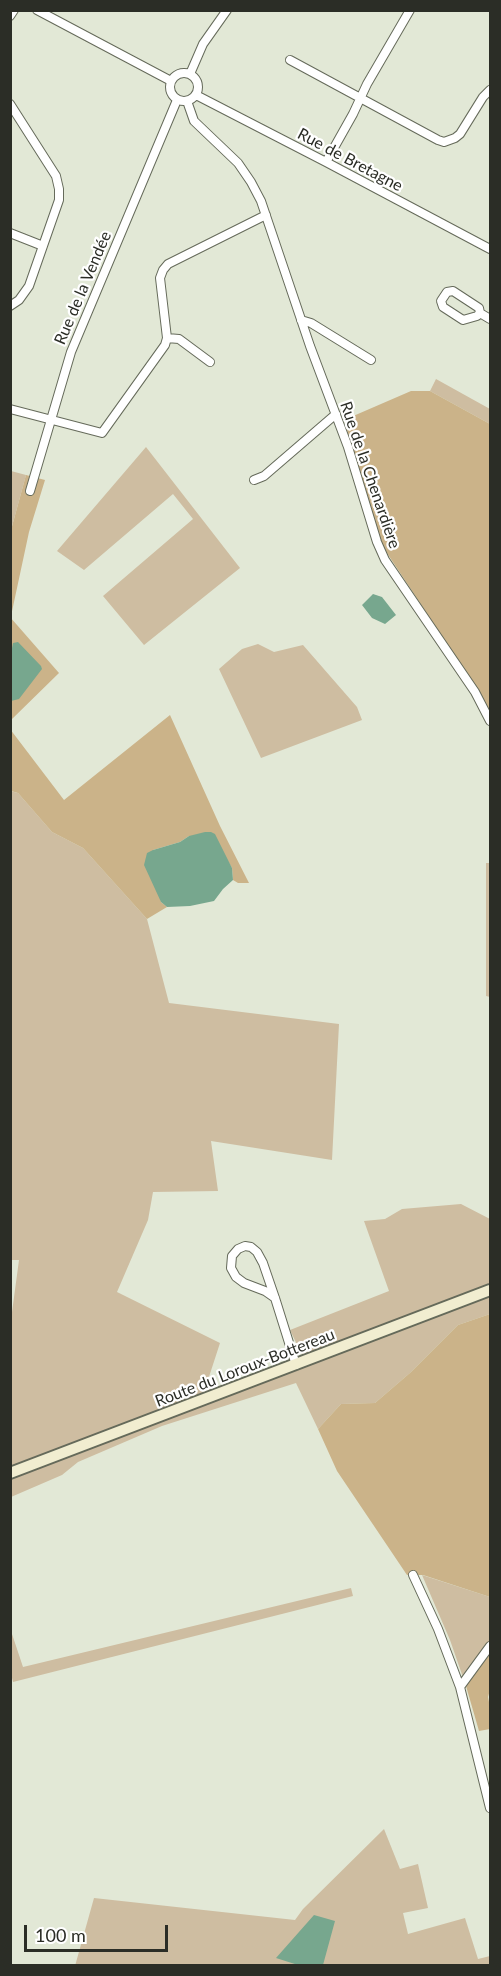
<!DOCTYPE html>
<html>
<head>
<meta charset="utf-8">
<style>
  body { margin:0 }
  #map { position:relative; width:501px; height:1976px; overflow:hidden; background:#e2e8d6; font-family:Lato,sans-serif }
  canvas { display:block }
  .frame { position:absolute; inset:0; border:12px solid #2b2d26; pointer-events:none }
  .scale { position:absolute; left:24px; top:1925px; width:144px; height:27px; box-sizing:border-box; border:3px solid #2b2d26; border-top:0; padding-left:8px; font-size:18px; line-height:21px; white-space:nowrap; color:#2b2d26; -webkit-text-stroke:4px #fff; paint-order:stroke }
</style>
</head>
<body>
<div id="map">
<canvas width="501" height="1976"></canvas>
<div class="frame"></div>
<div class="scale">100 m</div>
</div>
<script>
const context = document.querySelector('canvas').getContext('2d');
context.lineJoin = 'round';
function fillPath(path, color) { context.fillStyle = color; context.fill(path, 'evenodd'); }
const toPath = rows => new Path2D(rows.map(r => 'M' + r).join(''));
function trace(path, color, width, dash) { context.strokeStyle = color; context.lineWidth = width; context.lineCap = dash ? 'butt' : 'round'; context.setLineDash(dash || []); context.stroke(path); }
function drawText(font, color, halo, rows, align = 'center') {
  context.font = font + ' Lato,sans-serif'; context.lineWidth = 4.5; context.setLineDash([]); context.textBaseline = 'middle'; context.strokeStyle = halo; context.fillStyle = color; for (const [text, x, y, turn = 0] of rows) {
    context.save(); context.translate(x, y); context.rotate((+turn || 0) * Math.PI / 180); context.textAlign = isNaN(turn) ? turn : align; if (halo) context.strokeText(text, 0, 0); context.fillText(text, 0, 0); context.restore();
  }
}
fillPath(toPath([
  [436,379,490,409,490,424,430,391],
  [146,447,240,568,144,645,103,596,193,519,173,494,84,570,57,551],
  [11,471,26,475,11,530],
  [258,644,274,652,303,645,357,707,362,720,261,758,219,669,242,649],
  [10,791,18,793,52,832,83,848,147,919,169,1003,339,1024,332,1160,211,1141,218,1191,153,1192,148,1220,117,1292,220,1343,207,1383,210,1390,303,1357,290,1330,389,1291,364,1221,385,1219,402,1209,461,1204,490,1219,490,1314,458,1325,411,1372,375,1403,341,1404,318,1429,296,1383,162,1426,78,1462,62,1475,11,1497,10,1327,19,1260,10,1260],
  [486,863,490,863,490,997,486,996],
  [422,1575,490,1597,490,1654,466,1686,450,1640],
  [351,1588,353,1596,13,1682,11,1674,11,1631,23,1667],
  [384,1829,400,1869,418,1864,428,1908,403,1913,408,1934,465,1918,478,1959,490,1956,490,1966,75,1966,94,1898,295,1920,303,1909]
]), '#cebda1');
fillPath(toPath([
  [411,391,430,391,490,424,490,713,453,653,383,547,344,420],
  [26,475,45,480,29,532,11,616,11,530],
  [10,617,59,673,11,720,10,720],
  [170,715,220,826,249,883,238,883,233,880,232,868,226,858,189,836,180,842,153,850,161,902,167,907,147,919,83,848,52,832,18,793,11,791,10,729,64,800],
  [490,1314,490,1597,423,1575,407,1575,337,1471,318,1429,341,1404,375,1403,411,1372,458,1325],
  [490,1654,490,1690,488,1697,490,1707,490,1729,479,1731,466,1686]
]), '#cbb389');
fillPath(toPath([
  [373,594,382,597,396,615,385,624,372,618,362,605],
  [18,642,41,666,42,669,19,699,11,701,11,653,13,643],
  [205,832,211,832,215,834,232,868,233,880,223,889,214,901,190,906,167,907,161,902,144,865,147,853,153,850,180,842,189,836],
  [314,1915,335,1921,323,1965,298,1965,276,1958]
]), '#77a78e');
const street = toPath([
  [37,10,171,81],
  [10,16,14,10],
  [290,60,438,140,444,142,455,138,460,134,483,97,490,90],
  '170 87a14 14 0 1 1 28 0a14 14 0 1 1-28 0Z',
  [190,74,203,44,227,10],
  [196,95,326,162,490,249],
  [187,101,194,121,238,163,251,182,261,201,310,346,348,447,377,542,385,560,475,692,490,721],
  [10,104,56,176,59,189,59,200,29,286,19,300,10,306],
  [326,162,353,114,367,84,410,10],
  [10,233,43,246],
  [480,313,477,316,463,320,443,307,441,301,447,292,453,291,479,308,480,313,490,319],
  [301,320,311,323,371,360],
  [167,338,179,339,210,362],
  [10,409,102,433,165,345,167,338,160,278,163,270,168,264,266,215],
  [254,480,264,476,336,414],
  [30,491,71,352,177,100],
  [275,1298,265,1291,244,1283,236,1277,231,1268,232,1256,238,1249,245,1246,251,1247,257,1252,263,1263,275,1298,296,1365],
  [413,1575,438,1629,460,1687],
  [490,1646,460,1687,490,1808]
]);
const secondary = toPath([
  [10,1473,490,1290]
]);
trace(street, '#656a5a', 10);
trace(secondary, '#656a5a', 14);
trace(street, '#fff', 8);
trace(secondary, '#f1edd0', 10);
drawText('16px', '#2b2d26', '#fff', [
  ["Rue de Bretagne",350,160,28],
  ["Rue de la Vendée",83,288,-67],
  ["Rue de la Chenardière",370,475,71],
  ["Route du Loroux-Bottereau",245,1368,-21]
]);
</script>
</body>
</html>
